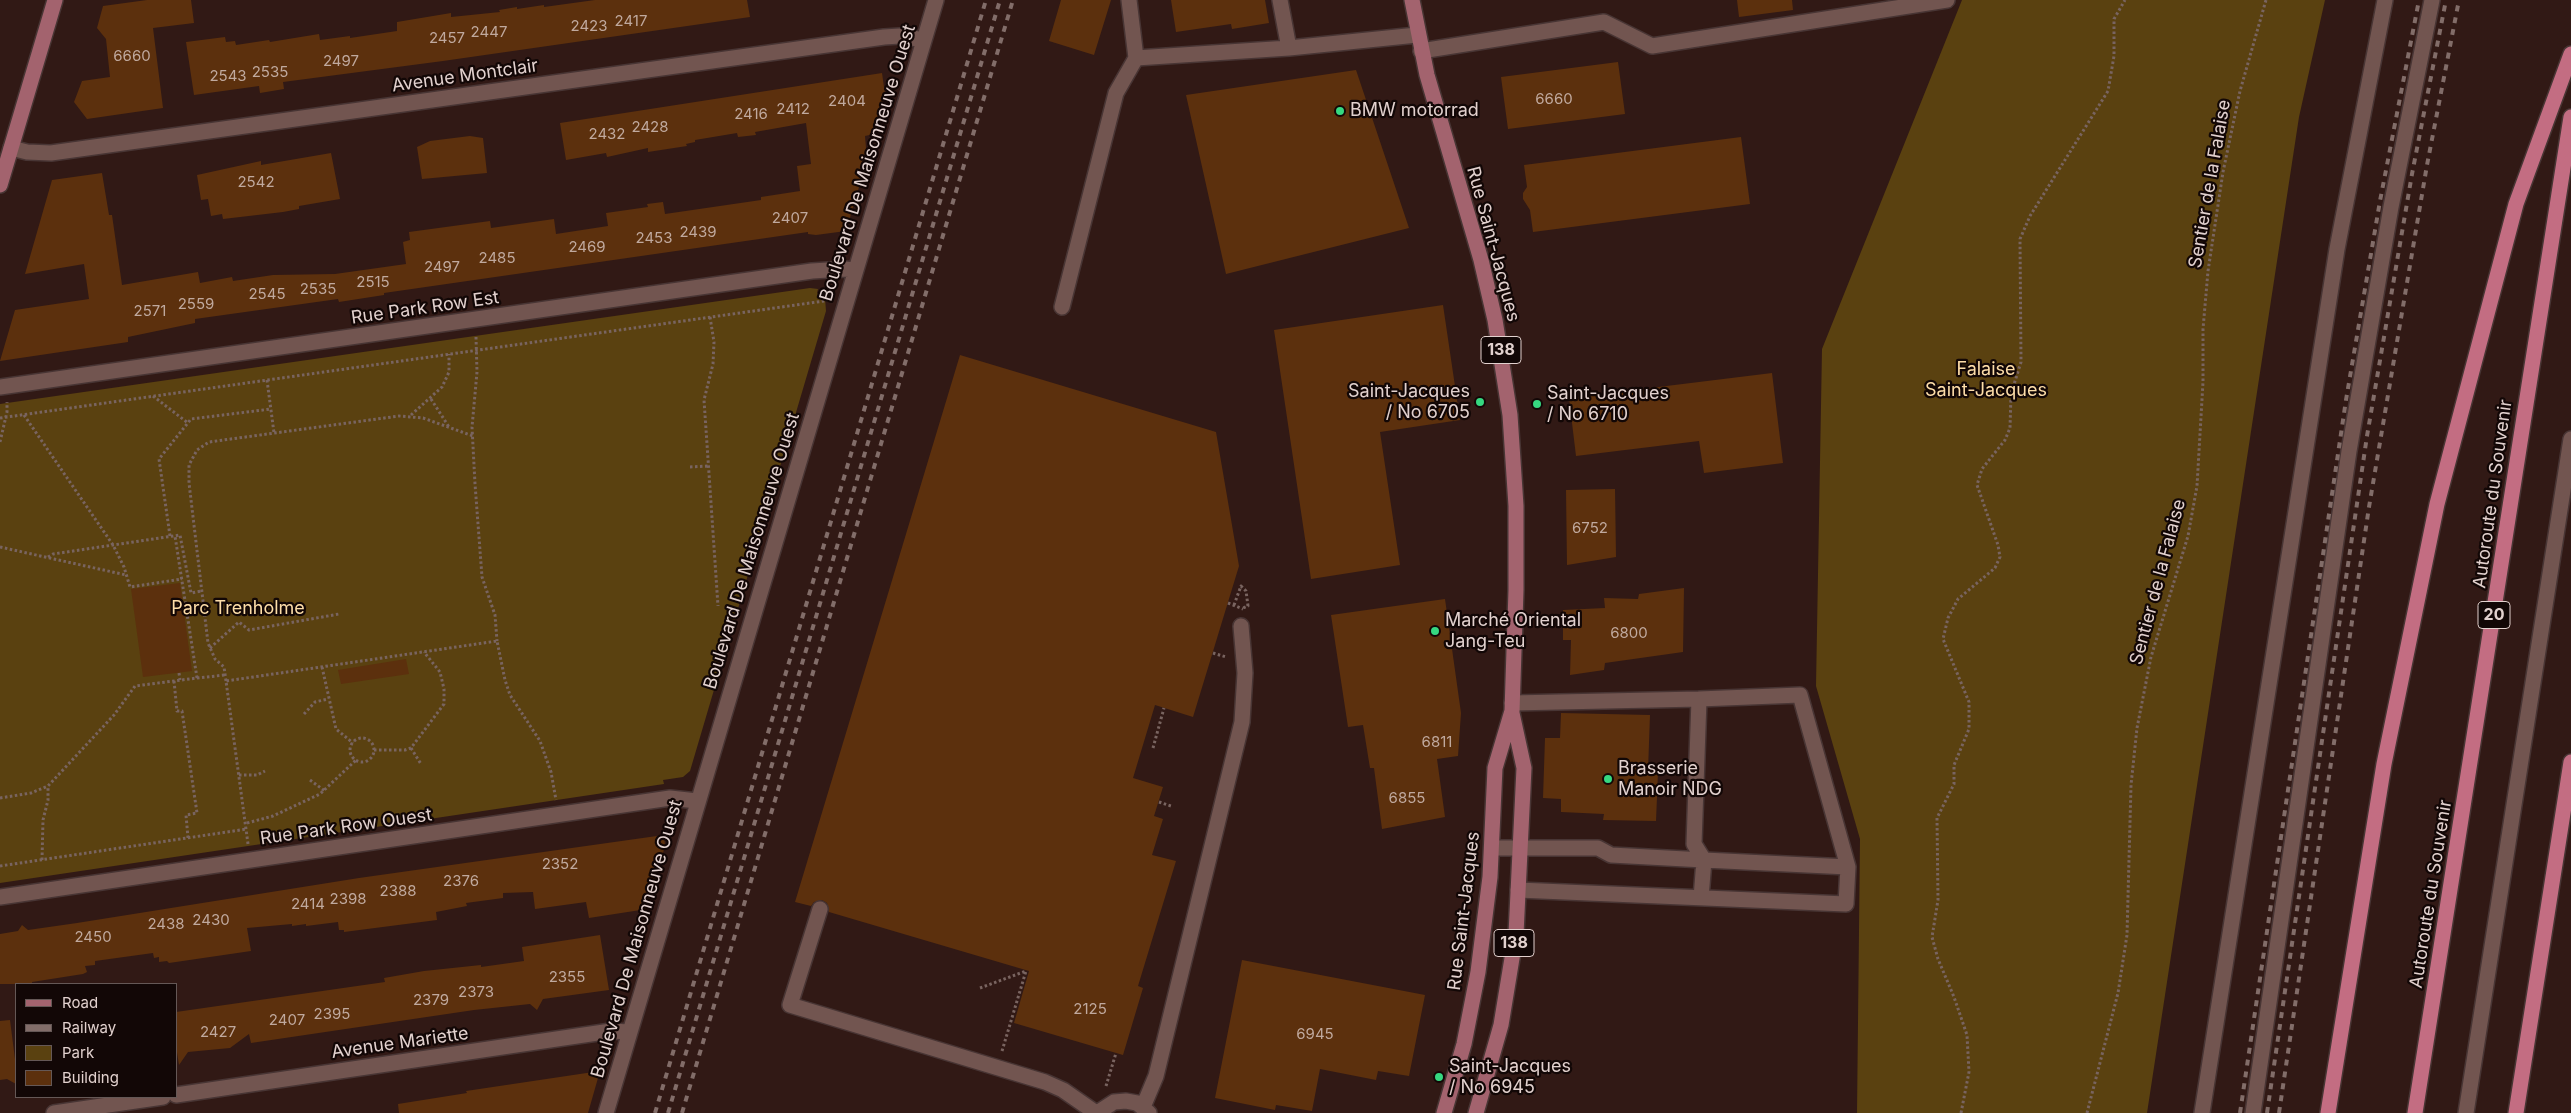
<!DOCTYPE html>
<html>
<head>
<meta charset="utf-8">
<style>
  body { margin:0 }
  #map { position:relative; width:2571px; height:1113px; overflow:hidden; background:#311915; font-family:Inter,sans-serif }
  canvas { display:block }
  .legend { position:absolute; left:15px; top:983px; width:162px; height:115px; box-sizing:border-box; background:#120706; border:1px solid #655856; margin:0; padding:6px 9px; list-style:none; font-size:15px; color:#e2d1ce }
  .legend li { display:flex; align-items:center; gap:10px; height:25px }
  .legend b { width:25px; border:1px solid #655856 }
</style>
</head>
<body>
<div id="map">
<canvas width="2571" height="1113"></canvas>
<ul class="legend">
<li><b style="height:6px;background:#a3636e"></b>Road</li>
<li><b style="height:6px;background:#826d69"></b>Railway</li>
<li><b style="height:14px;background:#5a4110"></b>Park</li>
<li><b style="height:14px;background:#5c300d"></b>Building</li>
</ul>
</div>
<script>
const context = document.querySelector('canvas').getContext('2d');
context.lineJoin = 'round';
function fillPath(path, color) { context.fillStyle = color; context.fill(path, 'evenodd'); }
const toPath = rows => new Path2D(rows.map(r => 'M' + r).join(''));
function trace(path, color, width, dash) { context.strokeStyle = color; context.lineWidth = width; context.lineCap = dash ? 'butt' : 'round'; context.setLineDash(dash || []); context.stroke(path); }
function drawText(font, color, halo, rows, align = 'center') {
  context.font = font + ' Inter,sans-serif'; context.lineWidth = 4.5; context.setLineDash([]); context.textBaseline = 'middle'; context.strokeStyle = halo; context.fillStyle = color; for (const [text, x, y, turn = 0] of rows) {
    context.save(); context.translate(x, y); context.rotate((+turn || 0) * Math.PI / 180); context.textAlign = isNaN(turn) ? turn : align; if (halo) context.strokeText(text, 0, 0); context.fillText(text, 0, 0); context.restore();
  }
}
fillPath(toPath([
  [1962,0,2325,0,2299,117,2147,1113,1857,1113,1860,839,1816,686,1822,349],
  [810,288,818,289,817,293,825,298,826,311,690,771,683,777,663,780,664,784,0,883,0,404]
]), '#5a4110');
fillPath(toPath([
  [147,0,191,0,194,23,153,28,163,108,87,119,74,102,82,81,110,77,106,39,97,28,103,6],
  [595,0,747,0,750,17,443,61,283,82,284,89,260,93,259,86,194,95,186,42,225,37,226,42,235,41,236,45,269,40,270,42,319,34,320,40,350,36,350,38,397,31,397,22,451,13,451,17,500,12,499,10,517,7,517,9,544,5,544,7],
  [1061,0,1111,0,1094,55,1049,41],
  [1171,0,1265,0,1269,23,1232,29,1231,24,1176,32],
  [1737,0,1792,0,1793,10,1739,17],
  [1618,62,1625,114,1508,129,1501,77],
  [1356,70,1409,228,1226,274,1186,95],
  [882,73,885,94,882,94,883,105,880,105,879,109,880,120,878,120,878,125,873,126,874,134,865,136,867,160,846,231,816,235,808,234,808,232,384,293,384,295,339,302,338,299,195,319,195,323,128,337,128,342,0,361,15,310,89,299,84,264,25,274,52,180,102,173,109,215,112,215,122,285,198,272,200,283,232,277,233,281,273,275,335,274,406,264,403,242,410,240,409,232,490,221,491,228,554,219,556,234,608,226,606,213,648,207,647,204,663,202,665,214,761,200,761,197,800,191,797,166,811,164,806,123,755,132,756,135,738,137,737,133,695,140,695,142,686,144,687,146,648,152,648,148,607,157,606,153,566,160,560,123],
  [470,136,483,138,487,173,422,179,417,147,430,141],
  [1741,137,1750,204,1533,232,1530,210,1523,199,1523,193,1527,187,1524,165],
  [331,153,340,199,299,206,299,209,283,212,223,219,222,214,211,216,208,199,201,200,197,175,261,161,261,165],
  [1443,305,1460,420,1380,432,1400,565,1311,579,1274,330],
  [960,355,1216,432,1239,566,1193,717,1155,705,1133,778,1163,787,1154,816,1163,819,1152,855,1176,861,1138,986,1143,988,1123,1055,1014,1023,1029,971,829,912,827,903,822,900,814,902,811,906,795,902],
  [1772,373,1783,463,1704,473,1699,441,1576,456,1569,398],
  [1615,489,1616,557,1567,565,1566,490],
  [180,583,192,671,143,677,131,589],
  [1684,588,1683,652,1605,663,1604,670,1570,675,1571,640,1563,640,1563,610,1605,608,1604,598,1638,599,1639,594],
  [1445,599,1461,713,1458,756,1437,759,1445,817,1382,829,1374,768,1370,768,1363,725,1348,727,1331,615],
  [406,659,409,674,341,684,338,670],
  [1561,713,1650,715,1648,771,1658,772,1656,821,1603,820,1604,814,1561,812,1561,799,1543,798,1545,738,1560,738],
  [664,835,665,846,647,909,589,918,586,902,535,909,533,892,503,893,503,898,466,903,467,906,436,912,437,920,344,932,344,930,339,930,338,922,306,926,306,924,292,926,292,924,247,928,251,951,169,963,167,961,159,962,159,957,154,958,153,953,95,961,95,965,85,966,87,972,83,974,32,982,32,984,0,984,0,934,18,931,22,925,28,930,77,923,359,878],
  [600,935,609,990,543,999,537,1010,530,1004,474,1010,251,1043,249,1034,230,1048,188,1052,179,1065,176,1046,176,1012,385,982,384,978,424,971,481,965,481,967,524,961,522,947],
  [1242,960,1425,995,1409,1076,1378,1071,1376,1080,1320,1069,1312,1111,1276,1105,1275,1110,1215,1098],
  [10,1020,16,1067,16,1084,7,1079,0,1080,0,1021],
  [600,1071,588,1113,399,1113,398,1104,467,1093,466,1091]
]), '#5c300d');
const minor = toPath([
  [1129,0,1136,58,1289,48,1417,35],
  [1280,0,1289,48],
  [1421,51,1604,22,1652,46,1947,0],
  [11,148,27,152,51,153,884,37,900,36,924,40],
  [1062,307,1116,93,1136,58],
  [0,387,812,271,844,269,855,270],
  [1699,699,1800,695,1848,867],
  [1512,703,1699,699,1694,844,1704,860,1848,867,1846,904,1518,890],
  [1492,848,1598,848,1611,855,1704,860,1701,898],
  [0,897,670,798,697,801],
  [820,909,790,1005,1045,1082,1063,1090,1096,1113],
  [176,1095,611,1031,630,1032],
  [1143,1107,1156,1076,1242,722,1245,673,1241,626],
  [54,1113,163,1097],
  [606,1113,936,0],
  [1097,1113,1114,1102,1126,1101,1137,1103,1149,1113],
  [2202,1113,2337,249,2385,0],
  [2253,1113,2349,451,2391,207,2432,0],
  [2466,1113,2571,439]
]);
const major = toPath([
  [1412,0,1427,75,1481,260,1495,320,1510,415,1516,506,1516,590,1512,711,1495,768,1490,877,1478,972,1464,1044,1444,1113],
  [0,185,55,0],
  [1476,1113,1501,1025,1516,934,1524,768,1512,713]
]);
const highway = toPath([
  [2328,1113,2384,764,2437,504,2516,204,2571,54],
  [2415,1113,2571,117],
  [2516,1113,2571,762]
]);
trace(minor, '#483534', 18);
trace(major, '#483534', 18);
trace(highway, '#483534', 18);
trace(toPath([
  [710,317,714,342,713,364,704,400,718,606],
  [476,337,477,372,472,427,475,484,482,577,495,615,497,641],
  [267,380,274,433],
  [153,396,188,423],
  [431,399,449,427],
  [24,415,113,545,124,567,130,587,182,579],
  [411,415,442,387,449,372,449,354],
  [0,418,831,300],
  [0,442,7,412,7,402],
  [690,467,708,466],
  [170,536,159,459,191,419,271,409],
  [0,547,126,575],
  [48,557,53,554,180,535,191,593,202,591],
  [1228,603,1243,609],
  [1234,605,1241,586,1246,591,1248,606,1243,608],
  [210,648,239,622,249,630,339,614],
  [1213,653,1226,657],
  [322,667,336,729,353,743],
  [179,673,180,680],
  [197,678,225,675],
  [174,681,177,711,182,711,197,813,186,815,188,838],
  [226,681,224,667,215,659,208,643,189,483,189,465,197,450,209,442,399,416,423,418,473,436],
  [304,714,315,702,328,699],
  '350 750a12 12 0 1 1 24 0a12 12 0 1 1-24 0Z',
  [411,748,421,764],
  [1153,748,1164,708],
  [374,750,405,750,411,748,444,704,444,689,440,672,424,652],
  [239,775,257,775,265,771],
  [310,780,325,791],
  [0,798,31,793,48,786,114,715,135,686,197,678,175,536],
  [1159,802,1171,806],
  [247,823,273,816,320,794,356,760],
  [248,844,226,681,497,641,505,680,510,695,540,741,551,772,556,800],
  [42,860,43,820,48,800,48,786],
  [0,866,247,829],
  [980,988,1026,971],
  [1002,1051,1026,971],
  [1106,1086,1116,1053],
  [1961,1113,1969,1072,1967,1035,1954,997,1938,959,1932,937,1938,900,1937,818,1954,784,1954,765,1969,729,1969,702,1943,639,1948,618,1958,599,1995,568,2000,557,1998,545,1977,485,1982,469,2005,440,2010,428,2011,394,2021,362,2020,239,2030,216,2108,91,2114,56,2114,19,2125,0],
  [2087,1113,2118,993,2127,935,2131,785,2137,728,2151,657,2188,536,2197,486,2203,382,2203,329,2208,271,2223,172,2240,91,2266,0]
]), '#796460', 3, [2.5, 2.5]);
trace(minor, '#725550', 15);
trace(major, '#a3636e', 15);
trace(highway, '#c36d82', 15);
trace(toPath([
  [655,1113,986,0],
  [668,1113,1000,0],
  [682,1113,1013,0],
  [2240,1113,2346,400,2380,201,2419,0],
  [2267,1113,2367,436,2412,174,2446,0],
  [2279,1113,2369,507,2427,165,2459,0]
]), '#826d69', 4, [6, 6]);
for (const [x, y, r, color] of [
  [1340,111,5,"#36d880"],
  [1480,402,5,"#36d880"],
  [1537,404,5,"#36d880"],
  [1435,631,5,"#36d880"],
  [1608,779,5,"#36d880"],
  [1439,1077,5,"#36d880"]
]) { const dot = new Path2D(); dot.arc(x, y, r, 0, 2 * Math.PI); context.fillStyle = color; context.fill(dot); trace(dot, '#120706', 2); }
drawText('15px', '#c0a99e', null, [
  ["2417",631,21],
  ["2423",589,26],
  ["2447",489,32],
  ["2457",447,38],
  ["6660",132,56],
  ["2497",341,61],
  ["2535",270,72],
  ["2543",228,76],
  ["6660",1554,99],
  ["2404",847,101],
  ["2412",793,109],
  ["2416",751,114],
  ["2428",650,127],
  ["2432",607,134],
  ["2542",256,182],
  ["2407",790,218],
  ["2439",698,232],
  ["2453",654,238],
  ["2469",587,247],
  ["2485",497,258],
  ["2497",442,267],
  ["2515",373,282],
  ["2535",318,289],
  ["2545",267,294],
  ["2559",196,304],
  ["2571",150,311],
  ["6752",1590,528],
  ["6800",1629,633],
  ["6811",1437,742],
  ["6855",1407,798],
  ["2352",560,864],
  ["2376",461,881],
  ["2388",398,891],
  ["2398",348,899],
  ["2414",308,904],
  ["2430",211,920],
  ["2438",166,924],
  ["2450",93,937],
  ["2355",567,977],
  ["2373",476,992],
  ["2379",431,1000],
  ["2125",1090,1009],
  ["2395",332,1014],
  ["2407",287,1020],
  ["2427",218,1032],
  ["6945",1315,1034]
]);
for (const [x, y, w] of [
  [1501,350,40],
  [2494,615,32],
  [1514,943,40]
]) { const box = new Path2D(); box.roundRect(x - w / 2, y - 13.5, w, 27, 4); context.fillStyle = '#120706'; context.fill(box); trace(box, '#e2d1ce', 1); }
drawText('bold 16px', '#e2d1ce', null, [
  ["138",1501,350],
  ["20",2494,615],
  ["138",1514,943]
]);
drawText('18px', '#e2d1ce', '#120706', [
  ["Avenue Montclair",465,76,-8],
  ["Boulevard De Maisonneuve Ouest",868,163,-73],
  ["Sentier de la Falaise",2210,184,-80],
  ["Rue Saint-Jacques",1493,244,75],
  ["Rue Park Row Est",425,308,-8],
  ["Autoroute du Souvenir",2493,494,-82],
  ["Boulevard De Maisonneuve Ouest",752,551,-73],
  ["Sentier de la Falaise",2158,582,-75],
  ["Rue Park Row Ouest",346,827,-8],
  ["Autoroute du Souvenir",2431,894,-81],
  ["Rue Saint-Jacques",1464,911,-83],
  ["Boulevard De Maisonneuve Ouest",637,939,-74],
  ["Avenue Mariette",400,1043,-8]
]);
drawText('18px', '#e2d1ce', '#120706', [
  ["BMW motorrad",1350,111],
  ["Saint-Jacques",1470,392,"right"],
  ["/ No 6705",1470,413,"right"],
  ["Saint-Jacques",1547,394],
  ["/ No 6710",1547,415],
  ["Marché Oriental",1445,621],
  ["Jang-Teu",1445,642],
  ["Brasserie",1618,769],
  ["Manoir NDG",1618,790],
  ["Saint-Jacques",1449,1067],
  ["/ No 6945",1449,1088]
], 'left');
drawText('18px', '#fddda8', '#120706', [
  ["Falaise",1986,370],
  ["Saint-Jacques",1986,391],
  ["Parc Trenholme",238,609]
]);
</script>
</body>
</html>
